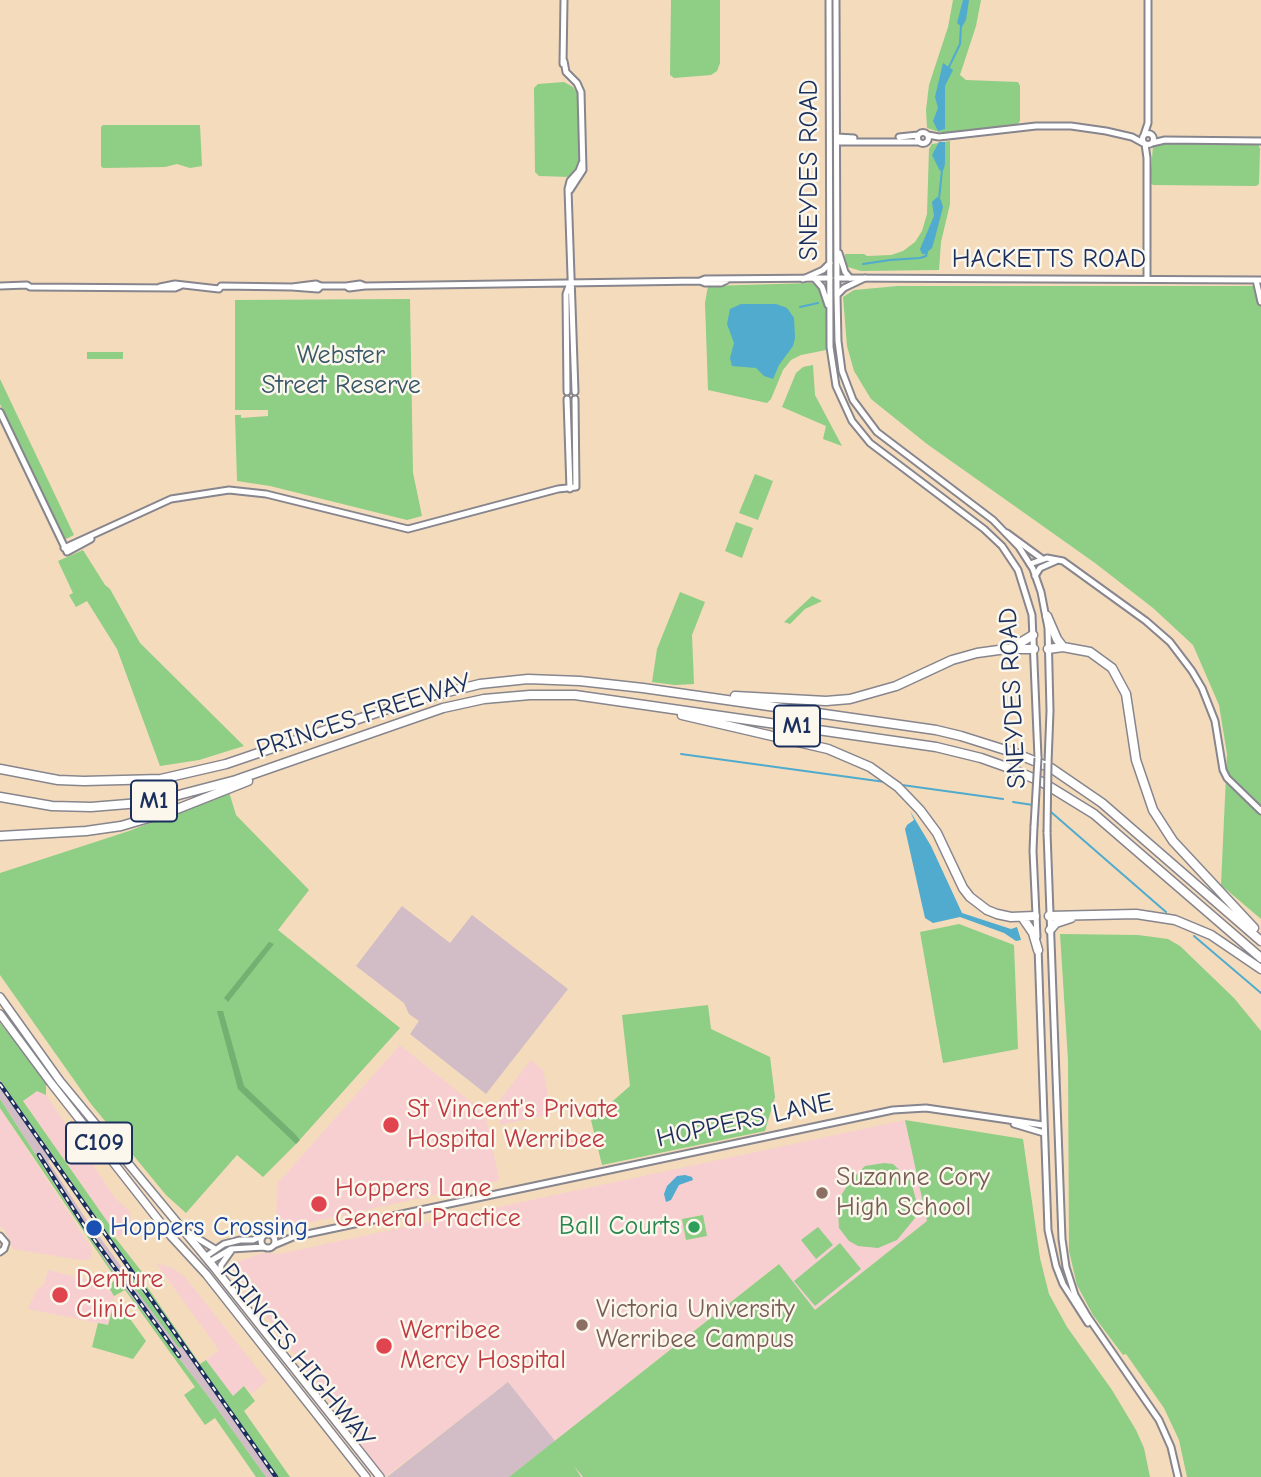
<!DOCTYPE html>
<html>
<head>
<meta charset="utf-8">
<style>
  body { margin:0 }
  canvas { display:block; background:#f3dbbc }
</style>
</head>
<body>
<canvas width="1261" height="1477"></canvas>
<script>
const context = document.querySelector('canvas').getContext('2d');
context.lineJoin = 'round';
function fillPath(path, color) { context.fillStyle = color; context.fill(path, 'evenodd'); }
const toPath = rows => new Path2D(rows.map(r => 'M' + r).join(''));
function trace(path, color, width, dash) { context.strokeStyle = color; context.lineWidth = width; context.lineCap = dash ? 'butt' : 'round'; context.setLineDash(dash || []); context.stroke(path); }
function drawText(font, color, halo, rows, align = 'center') {
  context.font = font + ' "Comic Neue",sans-serif'; context.lineWidth = 5; context.setLineDash([]); context.textBaseline = 'middle'; context.strokeStyle = halo; context.fillStyle = color; for (const [text, x, y, turn = 0] of rows) {
    context.save(); context.translate(x, y); context.rotate((+turn || 0) * Math.PI / 180); context.textAlign = isNaN(turn) ? turn : align; if (halo) context.strokeText(text, 0, 0); context.fillText(text, 0, 0); context.restore();
  }
}
fillPath(toPath([
  [400,1045,485,1113,499,1178,497,1181,280,1229,276,1228,277,1184],
  [531,1060,543,1070,552,1114,500,1125,497,1108,498,1102],
  [37,1090,46,1095,115,1198,130,1211,131,1229,118,1237,23,1100],
  [0,1108,92,1249,91,1259,80,1260,13,1249,4,1228,0,1227],
  [905,1120,927,1221,815,1310,778,1264,555,1441,583,1477,509,1477,554,1441,508,1382,385,1477,229,1265,262,1253,279,1254],
  [156,1263,172,1268,185,1277,267,1381,251,1394,245,1386,233,1396,225,1388,206,1360,219,1350],
  [48,1270,84,1279,104,1280,115,1296,108,1325,28,1309,37,1289,44,1285]
]), '#f7cfd1');
fillPath(toPath([
  [402,906,450,943,472,915,568,989,486,1094,410,1034,419,1021,409,1014,404,1003,356,966],
  [0,1080,278,1477,266,1477,208,1396,118,1279,69,1207,0,1099],
  [51,1159,129,1270,126,1273,82,1213,48,1161],
  [508,1382,555,1441,509,1477,387,1477]
]), '#d2bdc6');
fillPath(toPath([
  [671,0,720,0,720,63,717,71,711,75,674,78,670,75],
  [953,0,981,0,976,26,960,75,966,80,1018,82,1020,86,1020,121,1016,126,950,134,950,132,939,132,927,128,926,110,929,85,948,27],
  [564,82,573,87,577,93,579,164,576,172,570,177,539,176,535,172,534,88,538,84],
  [103,125,200,125,202,166,190,168,177,164,165,167,103,168,101,166,101,127],
  [950,141,950,204,941,242,939,270,861,271,848,267,845,263,845,254,864,254,867,256,891,255,903,251,915,242,922,231,927,214,929,149,932,144],
  [1167,143,1258,144,1260,149,1259,184,1256,186,1153,185,1150,182,1153,146],
  [812,283,820,287,826,304,826,350,801,355,791,360,783,370,771,399,767,403,708,390,705,303,708,286],
  [898,286,1261,286,1261,919,1221,885,1227,754,1219,705,1193,645,1153,608,1095,563,927,444,871,399,854,371,847,346,843,297,854,290],
  [410,299,413,473,422,516,407,520,270,486,237,481,235,415,241,415,241,418,268,416,268,410,235,410,235,300],
  [87,352,123,352,123,359,87,359],
  [813,365,815,395,842,446,823,439,826,426,782,407,796,373,803,367],
  [0,379,74,535,64,540,0,404],
  [755,474,773,481,758,520,739,513],
  [736,522,753,528,742,558,725,551],
  [83,550,105,585,110,589,140,643,244,746,199,760,160,766,117,649,87,601,76,607,69,595,73,593,58,561],
  [680,592,705,602,692,635,694,684,675,685,652,682,657,649],
  [812,596,822,601,805,609,790,624,784,622],
  [229,792,236,815,309,890,278,930,400,1028,296,1144,263,1177,237,1155,186,1213,166,1195,91,1104,0,975,0,873,129,831],
  [959,924,1014,945,1018,1049,943,1063,920,932],
  [1060,934,1138,935,1168,939,1180,946,1234,998,1261,1031,1261,1477,1187,1477,1179,1440,1164,1408,1126,1354,1123,1355,1093,1315,1077,1285,1069,1251,1068,1060],
  [708,1005,711,1029,770,1057,775,1097,765,1131,602,1165,591,1120,630,1086,622,1015],
  [0,1023,46,1081,46,1095,37,1091,23,1101,116,1234,114,1236,117,1240,142,1272,139,1275,200,1364,206,1360,233,1396,244,1386,255,1401,244,1411,290,1477,278,1477,0,1080],
  [0,1099,69,1207,118,1279,208,1396,266,1477,256,1477,215,1418,205,1425,184,1395,195,1387,125,1290,114,1296,108,1286,116,1279,0,1108],
  [905,1120,1023,1139,1040,1258,1049,1294,1067,1327,1112,1390,1136,1430,1144,1448,1150,1477,583,1477,574,1466,581,1477,509,1477,779,1264,815,1310,927,1221],
  [884,1163,893,1164,911,1181,917,1204,915,1218,897,1240,878,1248,858,1246,849,1241,839,1228,838,1211,842,1194,850,1181,865,1166],
  [703,1215,707,1236,686,1240,682,1219],
  [818,1227,833,1245,816,1259,801,1240],
  [840,1243,861,1269,815,1306,794,1281],
  [134,1279,182,1347,179,1348,130,1282],
  [114,1304,120,1305,146,1341,133,1359,92,1347,98,1323,108,1325]
]), '#8ece85');
fillPath(toPath([
  [269,942,274,944,228,1002,224,998],
  [217,1011,223,1011,244,1086,294,1133,300,1140,296,1144,238,1089]
]), '#72b172');
fillPath(toPath([
  [963,0,969,0,966,20,962,27,957,23],
  [943,63,953,70,945,86,945,129,938,131,933,121,938,108,935,97],
  [939,142,945,142,945,163,944,169,940,171,932,155],
  [937,197,941,200,943,207,935,238,932,248,925,254,922,254,920,249,934,216,932,202],
  [776,304,787,308,794,318,795,338,793,346,779,365,773,379,764,376,756,368,732,366,730,358,734,343,727,324,730,309,741,304],
  [910,811,931,846,962,913,1011,929,1017,927,1021,940,1016,941,1004,933,960,917,933,923,925,918,905,829,907,825,914,820],
  [685,1175,692,1177,693,1180,679,1185,671,1200,666,1202,664,1194,667,1186,677,1176]
]), '#50abce');
trace(toPath([
  [948,69,960,44,961,25],
  [939,199,942,170],
  [863,264,890,260,920,258,926,256,927,252],
  [800,307,818,303],
  [681,754,885,782],
  [902,785,1003,799],
  [1013,802,1033,805],
  [1051,812,1166,912],
  [1194,936,1261,993]
]), '#50abce', 2);
const tertiary = toPath([
  [564,61,566,72,577,83,581,92,583,170,570,190],
  [563,64,564,0],
  '917.5 138a5.5 5.5 0 1 1 11 0a5.5 5.5 0 1 1-11 0Z',
  '1142.5 139a5.5 5.5 0 1 1 11 0a5.5 5.5 0 1 1-11 0Z',
  [928,135,939,137,1036,126,1071,126,1106,131,1132,137,1143,143],
  [1144,135,1148,123,1148,0],
  [837,137,854,138],
  [899,137,918,135],
  [837,142,919,142],
  [1152,143,1165,140,1261,141],
  [1145,144,1147,158,1147,279],
  [837,278,1261,280],
  [1256,280,1261,302],
  [700,281,705,283,721,283,727,280],
  [0,286,27,285,30,287,175,288,180,286],
  [346,286,360,284,365,286],
  [160,287,175,284,219,289,221,286,292,287,316,284,321,286],
  [292,287,318,289,321,286,346,286,349,288,365,286,700,281,705,279,830,278],
  [567,392,566,294,570,283],
  [575,392,568,189,570,181,579,171,582,163],
  [567,399,570,489],
  [575,399,576,487],
  [0,412,67,552,91,539],
  [1007,533,1041,558],
  [64,548,171,499,229,490,266,494,408,529,558,489,576,487],
  [1030,564,1047,558,1063,561,1146,621,1170,642,1192,671,1202,688,1215,721,1223,770,1227,778,1261,811],
  [1035,576,1040,568,1056,561],
  [1014,1124,1044,1133],
  [184,1230,215,1249],
  '261 1241a7 7 0 1 1 14 0a7 7 0 1 1-14 0Z',
  [0,1236,6,1243,4,1249,0,1252],
  [274,1245,293,1237,893,1110,926,1108,1043,1125],
  [205,1257,224,1244,240,1240,253,1240,264,1235],
  [209,1262,231,1249,264,1247],
  [220,1275,221,1265,231,1251]
]);
const secondary = toPath([
  [829,0,830,347,836,386,852,421,870,443,984,529,1002,546,1018,570,1032,615,1038,758],
  [836,0,837,295,838,341,842,371,853,400,877,432,993,520,1019,547,1033,569,1041,592,1048,628,1050,711,1048,763],
  [839,253,845,272,850,278],
  [803,279,823,270,830,263],
  [815,279,822,287,828,305],
  [838,294,844,288,865,278],
  [1034,826,1033,851,1037,937],
  [1047,832,1062,1239,1066,1267,1075,1295,1088,1317,1159,1420,1171,1447,1178,1477],
  [1038,947,1048,1230,1056,1266,1063,1284,1088,1323]
]);
const trunk = toPath([
  [0,997,60,1081,213,1266,380,1477],
  [0,1014,51,1083,171,1236,206,1274,366,1477]
]);
const motorway = toPath([
  [1047,616,1057,639,1063,647],
  [1015,646,1033,635],
  [1048,649,1063,647,1090,652,1112,668,1126,694,1136,760,1153,810,1173,841,1254,928],
  [735,696,826,701,850,699,896,686,952,660,977,653,1006,649,1034,649],
  [682,715,828,749,870,767,898,787,920,810,937,833,963,888,970,897,987,910,997,914,1011,917,1035,916],
  [0,769,58,780,84,781,161,779,226,764,411,701,480,684,528,679,580,681,643,688,936,730,961,736,1015,753,1051,768,1102,803,1261,941],
  [0,797,52,806,91,807,152,802,236,780,443,708,484,699,530,695,575,695,936,747,981,758,1012,769,1042,782,1094,814,1261,958],
  [0,836,86,831,121,826,172,811,248,781],
  [1049,916,1136,914,1175,920,1211,935,1261,969],
  [1022,917,1033,933,1038,950],
  [1050,930,1056,923,1071,918]
]);
trace(tertiary, '#87858d', 9);
trace(secondary, '#87858d', 9);
trace(trunk, '#87858d', 10);
trace(motorway, '#87858d', 11);
trace(tertiary, '#fff', 5);
trace(secondary, '#fff', 5);
trace(trunk, '#fff', 7);
trace(motorway, '#fff', 8);
const rail = toPath([
  [0,1084,276,1477],
  [39,1155,85,1227,179,1356]
]);
trace(rail, '#1b2f5e', 4.5);
trace(rail, '#fbf7ec', 2, [5]);
const secondaryBridge = toPath([
  [1034,826,1038,758],
  [1047,832,1048,763]
]);
trace(secondaryBridge, '#87858d', 9, []);
trace(secondaryBridge, '#fff', 5);
for (const [x, y, r, color] of [
  [391,1125,9,"#e0444e"],
  [822,1193,7,"#8d6e63"],
  [319,1204,9,"#e0444e"],
  [694,1227,7,"#2e9e5b"],
  [94,1228,9,"#1a4fb4"],
  [60,1295,9,"#e0444e"],
  [582,1325,7,"#8d6e63"],
  [384,1346,9,"#e0444e"]
]) { const dot = new Path2D(); dot.arc(x, y, r, 0, 2 * Math.PI); context.fillStyle = color; context.fill(dot); trace(dot, '#fbf7ec', 2.5); }
for (const [x, y, w] of [
  [797,726,46],
  [154,801,46],
  [99,1143,66]
]) { const box = new Path2D(); box.roundRect(x - w / 2, y - 20.5, w, 41, 5); context.fillStyle = '#fbf7ec'; context.fill(box); trace(box, '#1b2f5e', 2); }
drawText('bold 24px', '#1b2f5e', null, [
  ["M1",797,726],
  ["M1",154,801],
  ["C109",99,1143]
]);
drawText('26px', '#1b2f5e', '#fbf7ec', [
  ["SNEYDES ROAD",810,170,-90],
  ["HACKETTS ROAD",1049,260],
  ["SNEYDES ROAD",1013,698,-93],
  ["PRINCES FREEWAY",364,716,-18],
  ["HOPPERS LANE",745,1121,-12],
  ["PRINCES HIGHWAY",297,1356,51]
]);
drawText('26px', '#385768', '#fbf7ec', [
  ["Webster",341,356],
  ["Street Reserve",341,386]
]);
drawText('26px', '#be3a42', '#fbf7ec', [
  ["St Vincent's Private",407,1110],
  ["Hospital Werribee",407,1140],
  ["Hoppers Lane",335,1189],
  ["General Practice",335,1219],
  ["Denture",76,1280],
  ["Clinic",76,1310],
  ["Werribee",400,1331],
  ["Mercy Hospital",400,1361]
], 'left');
drawText('26px', '#785e54', '#fbf7ec', [
  ["Suzanne Cory",836,1178],
  ["High School",836,1208],
  ["Victoria University",596,1310],
  ["Werribee Campus",596,1340]
], 'left');
drawText('26px', '#27864d', '#fbf7ec', [
  ["Ball Courts",680,1227]
], 'right');
drawText('26px', '#164399', '#fbf7ec', [
  ["Hoppers Crossing",110,1228]
], 'left');
</script>
</body>
</html>
